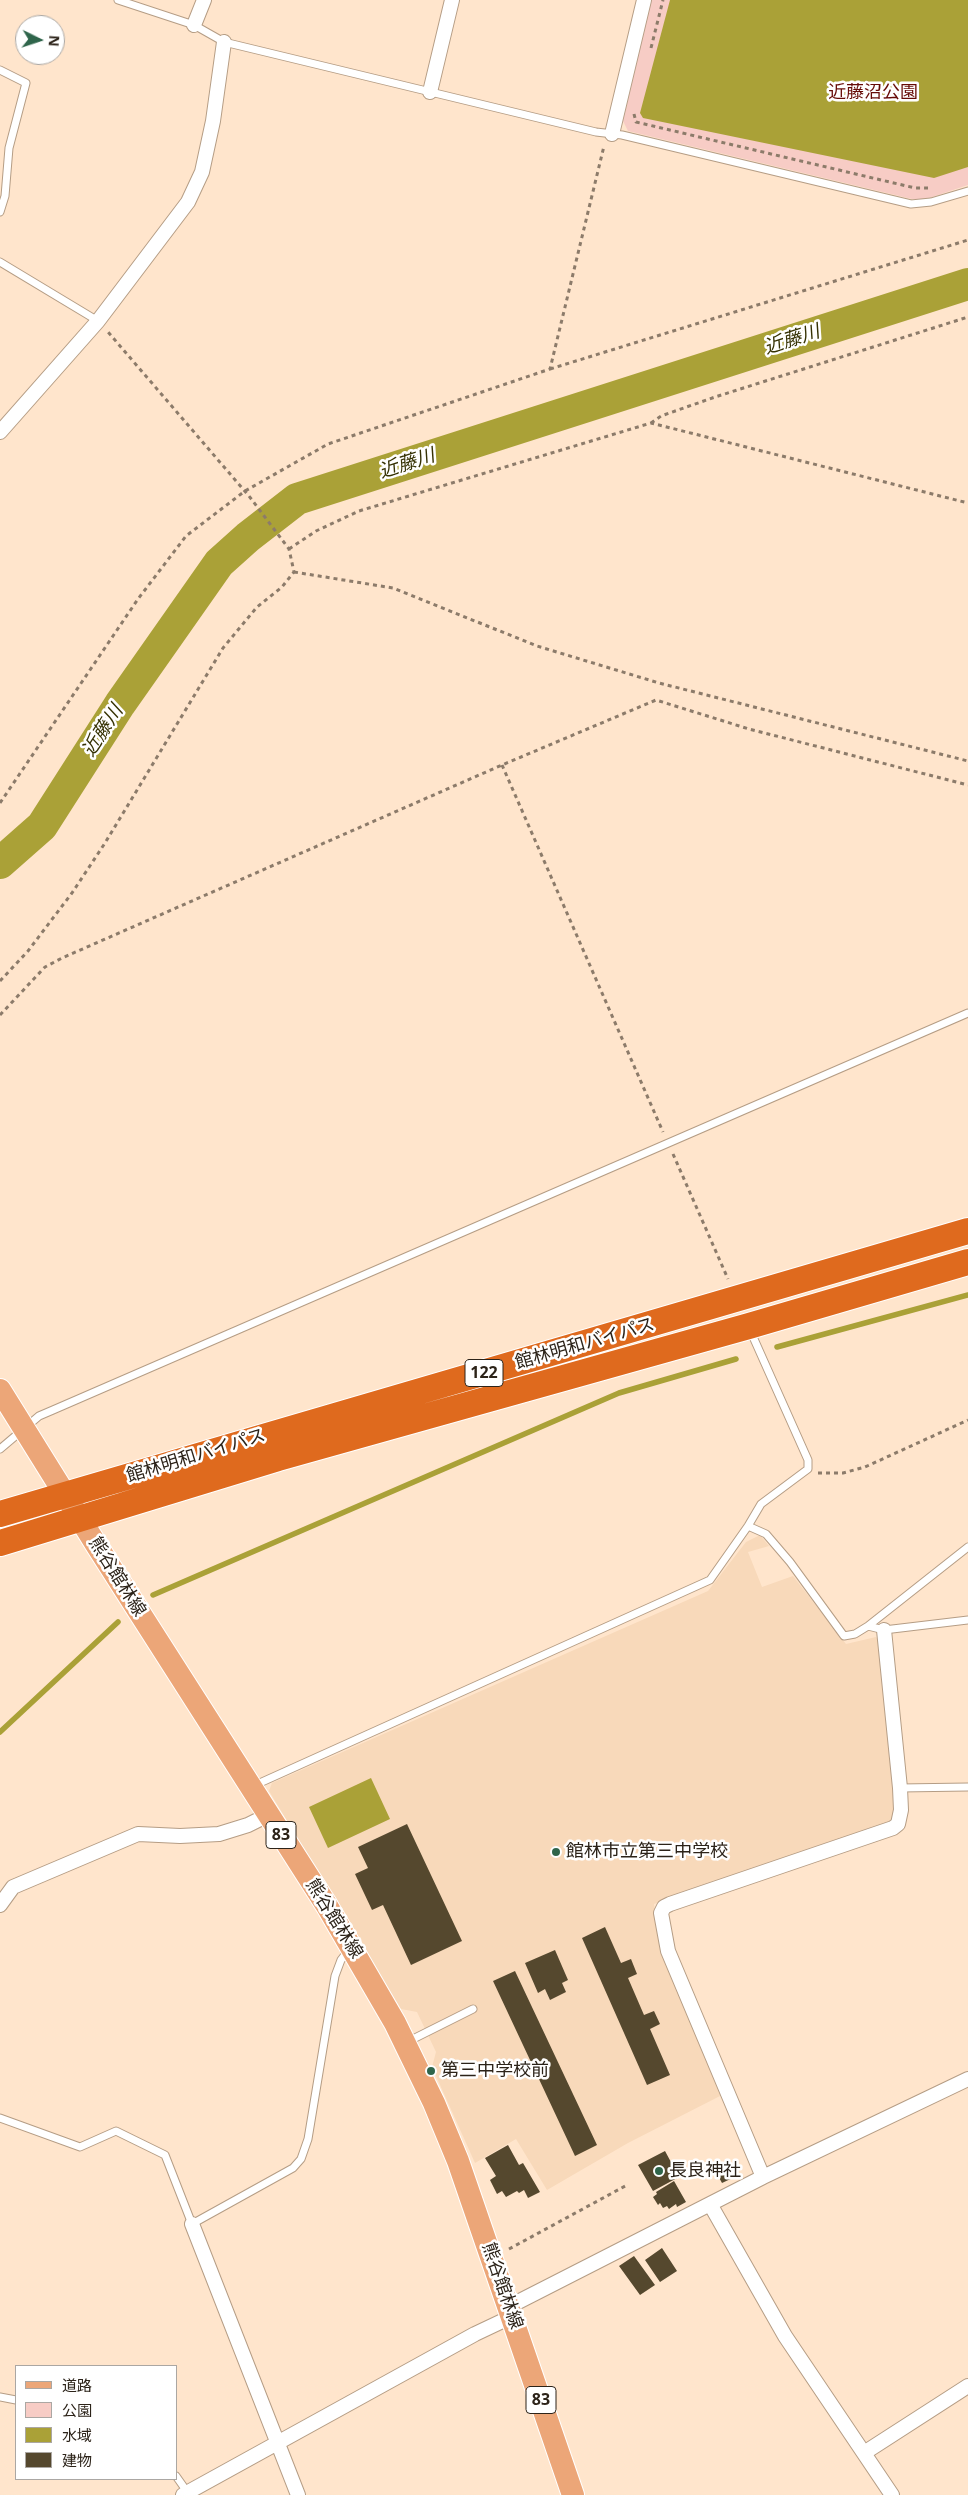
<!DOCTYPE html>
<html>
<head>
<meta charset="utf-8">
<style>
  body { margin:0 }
  #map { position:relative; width:968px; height:2495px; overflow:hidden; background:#ffe5cc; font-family:"Open Sans","Noto Sans JP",sans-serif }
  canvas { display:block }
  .legend { position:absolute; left:15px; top:2365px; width:162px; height:115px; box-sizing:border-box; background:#fff; border:1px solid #aba7a3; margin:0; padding:6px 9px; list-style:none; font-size:15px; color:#2c2319 }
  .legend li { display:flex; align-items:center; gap:10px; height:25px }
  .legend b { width:25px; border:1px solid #aba7a3 }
  .north { position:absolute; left:15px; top:15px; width:50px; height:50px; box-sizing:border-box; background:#fff; border:1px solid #aba7a3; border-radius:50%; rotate:94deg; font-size:14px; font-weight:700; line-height:20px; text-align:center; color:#2c2319 }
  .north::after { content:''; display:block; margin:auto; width:18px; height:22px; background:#2f654b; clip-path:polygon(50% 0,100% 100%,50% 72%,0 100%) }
</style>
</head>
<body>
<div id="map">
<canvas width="968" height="2495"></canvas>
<ul class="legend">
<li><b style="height:6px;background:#eca678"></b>道路</li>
<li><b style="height:14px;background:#f7ccc5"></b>公園</li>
<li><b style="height:14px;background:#aaa137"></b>水域</li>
<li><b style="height:14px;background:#55482e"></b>建物</li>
</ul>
<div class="north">N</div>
</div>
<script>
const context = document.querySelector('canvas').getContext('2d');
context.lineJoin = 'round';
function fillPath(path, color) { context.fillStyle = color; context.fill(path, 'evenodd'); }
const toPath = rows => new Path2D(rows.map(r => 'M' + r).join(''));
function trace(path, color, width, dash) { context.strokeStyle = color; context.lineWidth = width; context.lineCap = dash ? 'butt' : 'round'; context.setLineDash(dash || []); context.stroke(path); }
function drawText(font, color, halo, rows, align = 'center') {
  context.font = font + ' "Open Sans","Noto Sans JP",sans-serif'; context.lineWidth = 5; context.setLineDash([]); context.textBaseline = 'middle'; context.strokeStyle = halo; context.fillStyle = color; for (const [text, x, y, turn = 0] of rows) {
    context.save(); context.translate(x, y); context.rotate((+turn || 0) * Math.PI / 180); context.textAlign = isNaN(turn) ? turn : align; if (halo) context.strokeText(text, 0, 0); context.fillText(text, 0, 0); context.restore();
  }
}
fillPath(toPath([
  [760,1535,769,1546,748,1552,762,1587,793,1576,846,1644,876,1637,881,1642,896,1816,889,1824,654,1904,660,1951,722,2095,628,2143,547,2190,516,2139,475,2163,432,2067,436,2052,417,2012,401,2009,269,1791,272,1783,708,1591,746,1542]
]), '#f8d9ba');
fillPath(toPath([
  [651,0,968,0,968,185,926,199,912,199,628,131,623,121]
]), '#f7ccc5');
fillPath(toPath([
  [670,0,968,0,968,167,934,178,643,118,640,113],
  [371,1778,390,1819,328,1848,309,1807]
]), '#aaa137');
trace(toPath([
  [777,1347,968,1295],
  [153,1595,619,1393,736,1359],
  [0,1732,118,1622]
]), '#aaa137', 5.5);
trace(toPath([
  [0,863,42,826,120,704,219,563,248,537,297,499,968,284]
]), '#aaa137', 32);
fillPath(toPath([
  [407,1824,462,1941,411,1965,383,1905,372,1910,355,1874,368,1868,358,1847],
  [605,1927,621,1963,631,1959,637,1974,628,1978,644,2015,654,2011,660,2024,650,2029,670,2075,647,2085,582,1938],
  [555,1950,568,1980,562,1983,566,1992,550,2000,545,1989,538,1993,525,1963],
  [515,1971,597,2145,575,2156,493,1981],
  [508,2145,519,2165,523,2163,540,2192,528,2198,524,2190,519,2193,517,2191,506,2197,502,2191,497,2194,490,2180,496,2176,485,2158],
  [665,2151,679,2177,653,2191,638,2165],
  [733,2163,739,2175,722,2183,716,2172],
  [674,2181,686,2202,677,2207,676,2204,669,2209,667,2206,663,2208,660,2203,658,2205,653,2197,657,2194,656,2192],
  [662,2248,677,2271,660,2282,645,2260],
  [634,2256,655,2285,640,2295,619,2266]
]), '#55482e');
const lane = toPath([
  [118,0,194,25,224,42,596,132,622,135,911,204,931,202,968,191],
  [0,70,26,83,9,148,5,196,0,212],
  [0,262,98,321],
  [0,1449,39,1416,53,1410,968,1013],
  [748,1526,766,1534,790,1562,844,1636,855,1634,868,1626,968,1547],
  [868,1626,884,1630,968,1620],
  [253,1786,710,1580,748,1526,761,1504,808,1469,808,1460,750,1330],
  [900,1788,968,1787],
  [407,2042,473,2009],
  [0,2118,80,2147,116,2131,165,2155,192,2224,293,2168,301,2159,308,2139,335,1976,341,1960,348,1951],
  [0,2397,16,2400],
  [176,2476,188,2493]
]);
const street = toPath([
  [194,25,204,0],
  [430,92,452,0],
  [612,134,644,0],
  [0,432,98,321,188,202,202,172,213,121,224,42],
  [0,1905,13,1887,138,1834,180,1836,219,1834,248,1825,268,1815],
  [763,2177,668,1951,661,1913,664,1907,670,1904,893,1828,898,1824,901,1810,900,1788,884,1630],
  [710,2204,785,2336,892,2495],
  [192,2224,298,2495],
  [510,2306,763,2177,968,2079],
  [864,2453,968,2386],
  [183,2495,475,2334,513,2316]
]);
const primary = toPath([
  [0,1390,97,1546,327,1906,395,2023,434,2103,458,2161,573,2495]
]);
const highway = toPath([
  [0,1514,968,1231],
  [0,1543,278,1458,749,1326,968,1262]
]);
trace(lane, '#b59d85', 9);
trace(street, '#b59d85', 16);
trace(primary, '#fff', 24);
trace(highway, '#fff', 28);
trace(toPath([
  [651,48,663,0],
  [634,114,636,122,915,188,928,188],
  [550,369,968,240],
  [651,423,661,416,715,397,968,317],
  [289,549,316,531,359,511,651,423,968,503],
  [294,572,393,588,537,646,659,683,968,761],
  [502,765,663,1132],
  [0,803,138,599,186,536,245,491,328,444,550,369,604,146],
  [0,981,28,951,72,893,105,843,223,648,257,607,282,587,294,572,289,549,249,496,108,332],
  [0,1015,45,967,62,958,502,765,656,700,749,729,968,785],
  [673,1154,728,1279],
  [818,1473,843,1473,865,1467,968,1420],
  [509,2249,627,2185]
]), '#8c7b6a', 3, [4, 4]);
trace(lane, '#fff', 7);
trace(street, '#fff', 14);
trace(primary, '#eca678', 22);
trace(highway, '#df6a1e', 26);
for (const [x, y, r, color] of [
  [556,1852,5,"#2f654b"],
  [431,2071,5,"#2f654b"],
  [659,2171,5,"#2f654b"]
]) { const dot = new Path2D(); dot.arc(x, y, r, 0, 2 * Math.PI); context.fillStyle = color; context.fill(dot); trace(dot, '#fff', 2); }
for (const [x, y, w] of [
  [484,1373,38],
  [281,1835,30],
  [541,2400,30]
]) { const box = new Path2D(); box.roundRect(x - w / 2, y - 13.5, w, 27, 4); context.fillStyle = '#fff'; context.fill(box); trace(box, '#2c2319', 1); }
drawText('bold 16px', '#2c2319', null, [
  ["122",484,1373],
  ["83",281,1835],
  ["83",541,2400]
]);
drawText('18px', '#660b07', '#fff', [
  ["近藤沼公園",873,93]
]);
drawText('18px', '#2c2319', '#fff', [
  ["館林明和バイパス",585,1344,-16],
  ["館林明和バイパス",196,1456,-17],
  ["熊谷館林線",117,1577,58],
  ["熊谷館林線",334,1919,58],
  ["熊谷館林線",502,2286,71]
]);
drawText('18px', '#2c2319', '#fff', [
  ["館林市立第三中学校",566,1852],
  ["第三中学校前",441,2071],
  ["長良神社",669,2171]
], 'left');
drawText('italic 19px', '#363204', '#fff', [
  ["近藤川",792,340,-18],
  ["近藤川",407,464,-18],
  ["近藤川",103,731,-57]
]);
</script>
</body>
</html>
